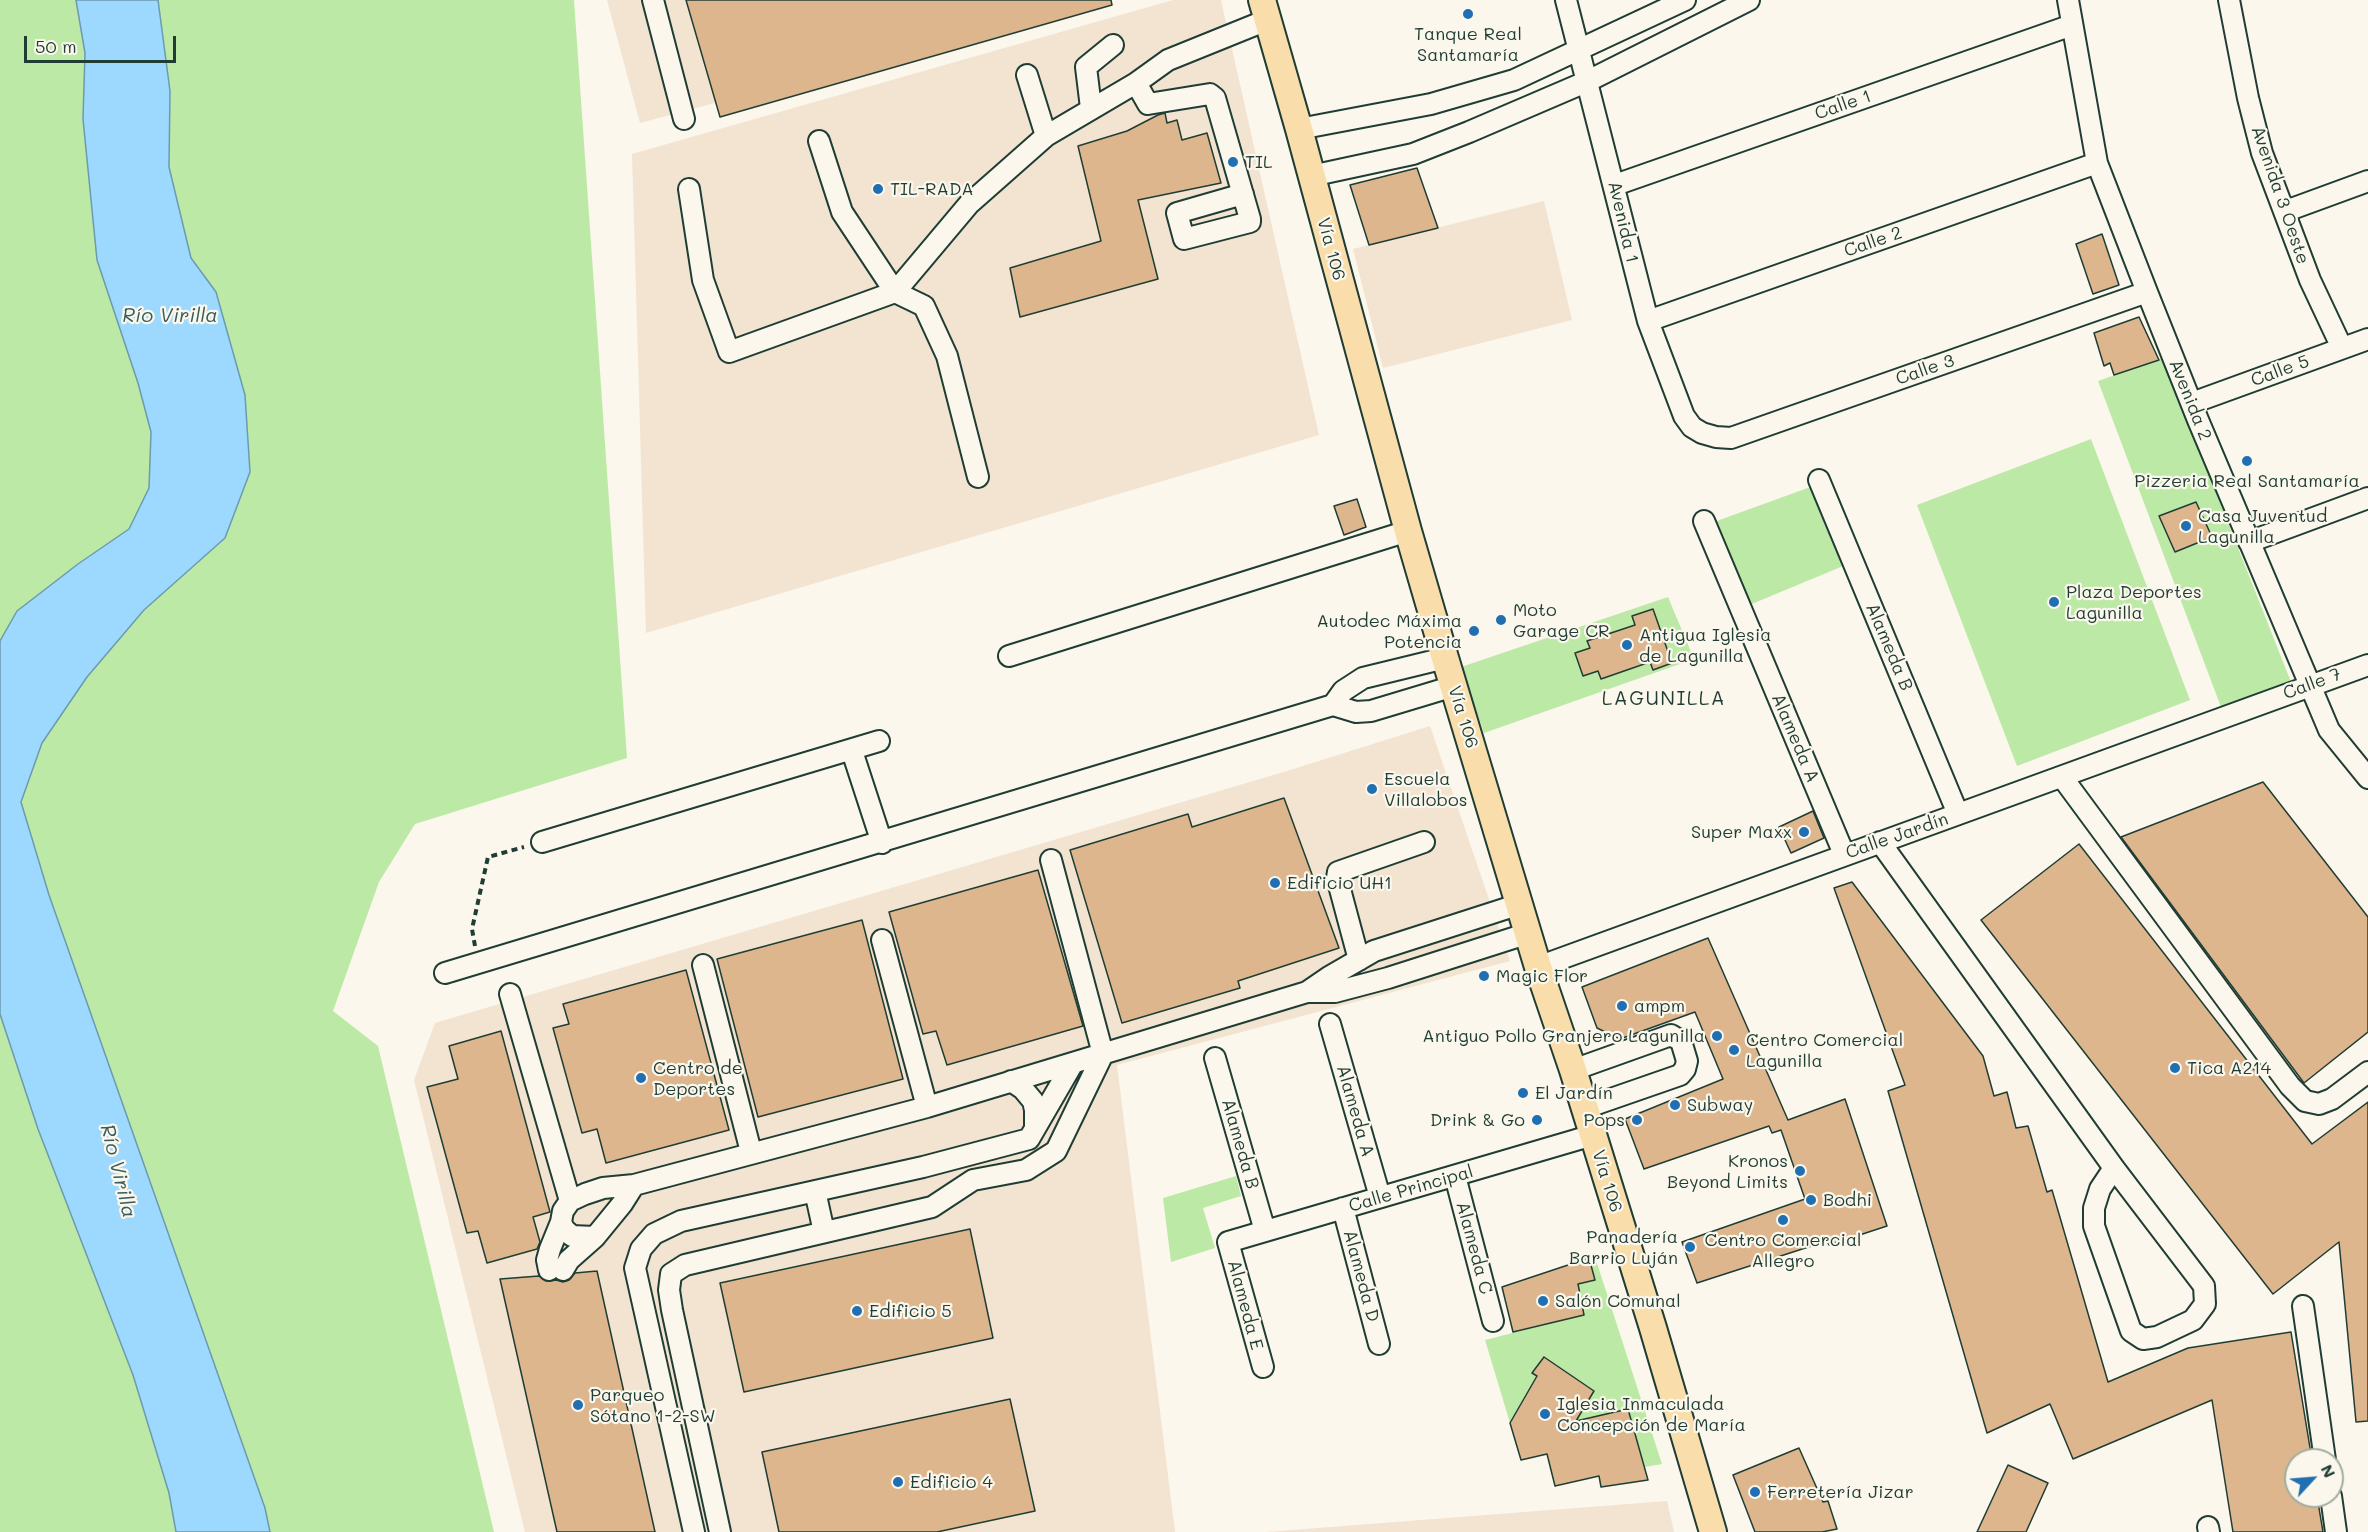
<!DOCTYPE html>
<html>
<head>
<meta charset="utf-8">
<style>
  body { margin:0 }
  #map { position:relative; width:2368px; height:1532px; overflow:hidden; background:#fbf7ec; font-family:Mali,sans-serif }
  canvas { display:block }
  .north { position:absolute; left:2284px; top:1448px; width:60px; height:60px; box-sizing:border-box; background:#fbf7ec; border:2px solid #a3ada2; border-radius:50%; rotate:64deg; font-size:16px; font-weight:700; line-height:24px; text-align:center; color:#1f3d34 }
  .north::after { content:''; display:block; margin:auto; width:21px; height:27px; background:#1f6fb2; clip-path:polygon(50% 0,100% 100%,50% 72%,0 100%) }
  .scale { position:absolute; left:24px; top:36px; width:152px; height:27px; box-sizing:border-box; border:3px solid #1f3d34; border-top:0; padding-left:8px; font-size:18px; line-height:21px; white-space:nowrap; color:#1f3d34; -webkit-text-stroke:4px #fbf7ec; paint-order:stroke }
</style>
</head>
<body>
<div id="map">
<canvas width="2368" height="1532"></canvas>
<div class="north">N</div>
<div class="scale">50 m</div>
</div>
<script>
const context = document.querySelector('canvas').getContext('2d');
context.lineJoin = 'round';
function fillPath(path, color) { context.fillStyle = color; context.fill(path, 'evenodd'); }
const toPath = rows => new Path2D(rows.map(r => 'M' + r).join(''));
function trace(path, color, width, dash) { context.strokeStyle = color; context.lineWidth = width; context.lineCap = dash ? 'butt' : 'round'; context.setLineDash(dash || []); context.stroke(path); }
function drawText(font, color, halo, rows, align = 'center') {
  context.font = font + ' Mali,sans-serif'; context.lineWidth = 4.5; context.setLineDash([]); context.textBaseline = 'middle'; context.strokeStyle = halo; context.fillStyle = color; for (const [text, x, y, turn = 0] of rows) {
    context.save(); context.translate(x, y); context.rotate((+turn || 0) * Math.PI / 180); context.textAlign = isNaN(turn) ? turn : align; if (halo) context.strokeText(text, 0, 0); context.fillText(text, 0, 0); context.restore();
  }
}
fillPath(toPath([
  [607,0,1099,0,640,123],
  [1173,0,1221,0,1319,435,646,633,632,154],
  [1544,201,1572,320,1383,368,1353,249],
  [1430,726,1510,961,1117,1065,1175,1532,525,1532,414,1080,435,1023,1287,771],
  [1667,1501,1674,1532,1266,1532]
]), '#f2e4d0');
fillPath(toPath([
  [0,0,76,0,85,53,83,119,138,383,151,432,149,489,129,529,78,564,17,611,0,641],
  [158,0,574,0,627,758,415,824,379,882,333,1011,378,1046,494,1532,270,1532,265,1508,49,895,21,802,42,743,87,677,144,610,250,472,245,395,216,292,191,258,169,167,170,91],
  [2163,358,2291,682,2221,707,2098,381],
  [2091,439,2190,700,2017,766,1917,505],
  [1816,485,1848,564,1747,606,1714,522],
  [1668,597,1694,659,1484,733,1461,667],
  [1653,609,1672,663,1653,670,1650,662,1601,679,1598,671,1583,676,1575,653,1590,648,1587,642,1635,625,1632,616],
  [0,1014,38,1129,133,1375,169,1493,176,1532,0,1532],
  [1236,1176,1241,1196,1203,1208,1215,1248,1171,1262,1163,1198],
  [1595,1257,1662,1464,1645,1467,1627,1409,1574,1422,1581,1447,1555,1452,1581,1402,1586,1404,1594,1391,1544,1357,1532,1373,1537,1376,1510,1423,1485,1340,1583,1315,1578,1284,1595,1280,1589,1258]
]), '#bde9a6');
const water = toPath([
  [76,0,158,0,170,91,169,167,191,258,216,292,245,395,250,472,225,538,144,610,87,677,42,743,21,802,49,895,265,1508,270,1532,176,1532,169,1493,133,1375,38,1129,0,1014,0,641,17,611,78,564,129,529,149,488,151,432,138,383,97,260,83,119,85,53,76,0]
]);
fillPath(water, '#9dd9fe');
trace(water, '#6b9bad', 1.5);
const building = toPath([
  [686,0,1111,0,1112,5,720,117,686,0],
  [1165,113,1167,123,1177,120,1182,140,1207,133,1221,183,1138,200,1158,279,1020,317,1010,268,1101,241,1078,146,1127,131,1158,115,1165,113],
  [1417,168,1438,228,1369,245,1350,185,1417,168],
  [2102,234,2119,285,2093,294,2076,244,2102,234],
  [2139,317,2159,360,2114,375,2110,363,2104,366,2094,333,2139,317],
  [1357,499,1366,527,1344,535,1334,506,1357,499],
  [2196,502,2212,537,2175,552,2159,516,2196,502],
  [1653,609,1672,663,1653,670,1650,662,1601,679,1598,671,1583,676,1575,653,1590,648,1587,641,1635,625,1632,616,1653,609],
  [2263,782,2368,917,2368,1032,2304,1083,2121,837,2263,782],
  [1284,798,1339,948,1238,981,1240,988,1122,1023,1070,850,1188,814,1192,827,1284,798],
  [1813,811,1824,838,1791,853,1779,827,1813,811],
  [2079,844,2312,1144,2368,1102,2368,1421,2356,1422,2339,1242,2273,1294,1981,920,2079,844],
  [1038,870,1083,1026,947,1065,936,1031,923,1034,889,912,1038,870],
  [1852,882,1983,1056,1994,1096,2007,1092,2016,1128,2028,1126,2047,1192,2052,1190,2108,1382,2188,1348,2291,1332,2312,1460,2296,1460,2296,1496,2317,1496,2323,1532,2233,1532,2212,1400,2073,1459,2050,1404,1987,1433,1888,1091,1905,1085,1834,888,1852,882],
  [862,920,903,1079,758,1117,717,959,862,920],
  [1708,938,1788,1120,1845,1099,1887,1226,1829,1245,1827,1241,1697,1283,1682,1242,1805,1199,1781,1130,1772,1133,1769,1126,1644,1169,1625,1119,1723,1079,1695,1012,1620,1039,1597,1028,1582,987,1708,938],
  [686,970,729,1130,606,1163,597,1129,582,1133,553,1028,569,1024,563,1004,686,970],
  [501,1031,550,1212,533,1217,540,1242,537,1249,487,1263,478,1231,467,1233,427,1087,458,1079,449,1046,501,1031],
  [970,1229,993,1338,744,1392,720,1283,970,1229],
  [1589,1258,1595,1280,1578,1284,1584,1315,1513,1332,1502,1287,1589,1258],
  [597,1271,655,1532,557,1532,500,1279,539,1276,546,1281,556,1280,563,1282,569,1280,575,1273,597,1271],
  [1544,1357,1594,1391,1576,1421,1628,1409,1648,1480,1601,1487,1599,1476,1555,1486,1547,1454,1521,1460,1510,1423,1537,1376,1532,1373,1544,1357],
  [1010,1399,1035,1511,937,1532,779,1532,762,1452,1010,1399],
  [1799,1448,1823,1502,1828,1501,1837,1529,1822,1532,1755,1532,1733,1475,1799,1448],
  [2008,1465,2048,1483,2026,1532,1977,1532,2008,1465]
]);
fillPath(building, '#ddb68e');
trace(building, '#1f3d34', 1.5);
const minor = toPath([
  [653,0,684,119],
  [1566,0,1648,321,1684,416,1692,427,1702,433,1716,437,1731,438,2147,292],
  [2068,0,2097,163,2147,292,2198,420,2329,730,2368,778],
  [2229,0,2248,98,2262,153,2310,280,2342,348],
  [1027,75,1046,136],
  [1136,83,1148,104,1210,94,1215,98,1250,219,1250,222,1184,239,1177,213,1243,194],
  [1091,108,1086,67,1113,45],
  [1299,129,1431,104,1514,80,1685,0],
  [819,141,842,212,895,292,924,306,947,356,978,477],
  [1311,176,1413,154,1469,132,1588,81,1749,0],
  [1615,185,2072,25],
  [689,189,703,280,729,352,895,292,969,204,1046,136,1136,83,1168,60,1267,20],
  [2286,211,2368,181],
  [1648,321,2097,163],
  [2192,403,2368,339],
  [1819,480,1958,814],
  [1704,521,1844,854],
  [2249,542,2368,498],
  [1009,656,1408,531],
  [1333,705,1343,691,1363,678,1445,658],
  [852,751,882,843],
  [2062,777,2290,1086,2305,1101,2319,1104,2332,1099,2368,1072],
  [542,842,879,741],
  [1880,842,2114,1168,2204,1286,2205,1304,2193,1320,2157,1337,2143,1339,2131,1331,2094,1226,2094,1208,2100,1189,2114,1168],
  [882,940,927,1107],
  [1359,960,1337,878,1338,872,1424,842],
  [703,965,751,1152],
  [1538,967,2368,665],
  [445,973,1333,705,1356,712,1371,711,1454,686],
  [1307,992,1329,977,1374,951,1520,904],
  [510,994,570,1201],
  [1330,1024,1380,1197],
  [1215,1058,1265,1231],
  [1573,1070,1671,1035,1681,1041,1687,1061,1685,1069,1680,1075,1585,1108],
  [1011,1081,1023,1089,1033,1101,1035,1110,1035,1128],
  [1455,1176,1493,1321],
  [634,1185,622,1204,595,1237,572,1236,564,1229,561,1222,563,1211,570,1201,585,1194,603,1188,634,1185,927,1107,1307,992,1335,992,1388,978,1529,933],
  [815,1191,824,1232],
  [1343,1208,1379,1344],
  [549,1270,547,1260,550,1249,561,1222],
  [563,1270,569,1260,595,1237],
  [2303,1306,2325,1460],
  [1263,1367,1228,1242,1593,1135],
  [2331,1496,2336,1532],
  [2208,1527,2209,1532],
  [694,1532,635,1268,641,1249,654,1234,681,1221,923,1167,1029,1139,1073,1063],
  [720,1532,672,1310,669,1290,671,1274,685,1265,932,1207,973,1180,1026,1170,1056,1151,1103,1054,1051,860]
]);
const major = toPath([
  [1262,0,1299,129,1408,531,1445,658,1538,967,1573,1070,1653,1328,1713,1532]
]);
trace(minor, '#1f3d34', 24);
trace(major, '#1f3d34', 30);
trace(toPath([
  [475,946,472,929,488,857,524,847]
]), '#1f3d34', 4, [6, 4.5]);
trace(minor, '#fbf7ec', 20);
trace(major, '#f9deab', 26);
for (const [x, y, r, color] of [
  [1468,14,6,"#1f6fb2"],
  [1233,162,6,"#1f6fb2"],
  [878,189,6,"#1f6fb2"],
  [2247,461,6,"#1f6fb2"],
  [2186,526,6,"#1f6fb2"],
  [2054,602,6,"#1f6fb2"],
  [1501,620,6,"#1f6fb2"],
  [1474,631,6,"#1f6fb2"],
  [1627,645,6,"#1f6fb2"],
  [1372,789,6,"#1f6fb2"],
  [1804,832,6,"#1f6fb2"],
  [1275,883,6,"#1f6fb2"],
  [1484,976,6,"#1f6fb2"],
  [1622,1006,6,"#1f6fb2"],
  [1717,1036,6,"#1f6fb2"],
  [1734,1050,6,"#1f6fb2"],
  [2175,1068,6,"#1f6fb2"],
  [641,1078,6,"#1f6fb2"],
  [1523,1093,6,"#1f6fb2"],
  [1675,1105,6,"#1f6fb2"],
  [1537,1120,6,"#1f6fb2"],
  [1637,1120,6,"#1f6fb2"],
  [1800,1171,6,"#1f6fb2"],
  [1811,1200,6,"#1f6fb2"],
  [1783,1220,6,"#1f6fb2"],
  [1690,1247,6,"#1f6fb2"],
  [1543,1301,6,"#1f6fb2"],
  [857,1311,6,"#1f6fb2"],
  [578,1405,6,"#1f6fb2"],
  [1545,1414,6,"#1f6fb2"],
  [898,1482,6,"#1f6fb2"],
  [1755,1492,6,"#1f6fb2"]
]) { const dot = new Path2D(); dot.arc(x, y, r, 0, 2 * Math.PI); context.fillStyle = color; context.fill(dot); trace(dot, '#fbf7ec', 2); }
drawText('18px', '#1f3d34', '#fbf7ec', [
  ["Tanque Real",1468,34,"center"],
  ["Santamaría",1468,55,"center"],
  ["TIL",1245,162],
  ["TIL-RADA",890,189],
  ["Pizzeria Real Santamaría",2247,481,"center"],
  ["Casa Juventud",2198,516],
  ["Lagunilla",2198,537],
  ["Plaza Deportes",2066,592],
  ["Lagunilla",2066,613],
  ["Moto",1513,610],
  ["Garage CR",1513,631],
  ["Autodec Máxima",1462,621,"right"],
  ["Potencia",1462,642,"right"],
  ["Antigua Iglesia",1639,635],
  ["de Lagunilla",1639,656],
  ["Escuela",1384,779],
  ["Villalobos",1384,800],
  ["Super Maxx",1792,832,"right"],
  ["Edificio UH1",1287,883],
  ["Magic Flor",1496,976],
  ["ampm",1634,1006],
  ["Antiguo Pollo Granjero Lagunilla",1705,1036,"right"],
  ["Centro Comercial",1746,1040],
  ["Lagunilla",1746,1061],
  ["Centro de",653,1068],
  ["Deportes",653,1089],
  ["Tica A214",2187,1068],
  ["El Jardín",1535,1093],
  ["Subway",1687,1105],
  ["Drink & Go",1525,1120,"right"],
  ["Pops",1625,1120,"right"],
  ["Kronos",1788,1161,"right"],
  ["Beyond Limits",1788,1182,"right"],
  ["Bodhi",1823,1200],
  ["Panadería",1678,1237,"right"],
  ["Barrio Luján",1678,1258,"right"],
  ["Centro Comercial",1783,1240,"center"],
  ["Allegro",1783,1261,"center"],
  ["Salón Comunal",1555,1301],
  ["Edificio 5",869,1311],
  ["Parqueo",590,1395],
  ["Sótano 1-2-SW",590,1416],
  ["Iglesia Inmaculada",1557,1404],
  ["Concepción de María",1557,1425],
  ["Edificio 4",910,1482],
  ["Ferretería Jizar",1767,1492]
], 'left');
drawText('18px', '#1f3d34', '#fbf7ec', [
  ["Calle 1",1843,105,-19],
  ["Avenida 3 Oeste",2280,195,71],
  ["Avenida 1",1623,222,77],
  ["Calle 2",1873,242,-19],
  ["Vía 106",1331,249,75],
  ["Calle 3",1925,370,-19],
  ["Calle 5",2280,371,-20],
  ["Avenida 2",2190,400,68],
  ["Alameda B",1889,647,67],
  ["Calle 7",2312,684,-20],
  ["Vía 106",1463,717,73],
  ["Alameda A",1795,738,67],
  ["Calle Jardín",1897,836,-19],
  ["Alameda A",1355,1111,74],
  ["Alameda B",1240,1144,74],
  ["Vía 106",1607,1181,73],
  ["Calle Principal",1411,1189,-16],
  ["Alameda C",1474,1248,75],
  ["Alameda D",1361,1276,75],
  ["Alameda E",1245,1305,75]
]);
drawText('italic 20px', '#385c5c', '#fbf7ec', [
  ["Río Virilla",170,316],
  ["Río Virilla",118,1171,76]
]);
context.letterSpacing = '1.5px';
drawText('20px', '#1f3d34', '#fbf7ec', [
  ["LAGUNILLA",1664,699]
]);
context.letterSpacing = '0px';
</script>
</body>
</html>
